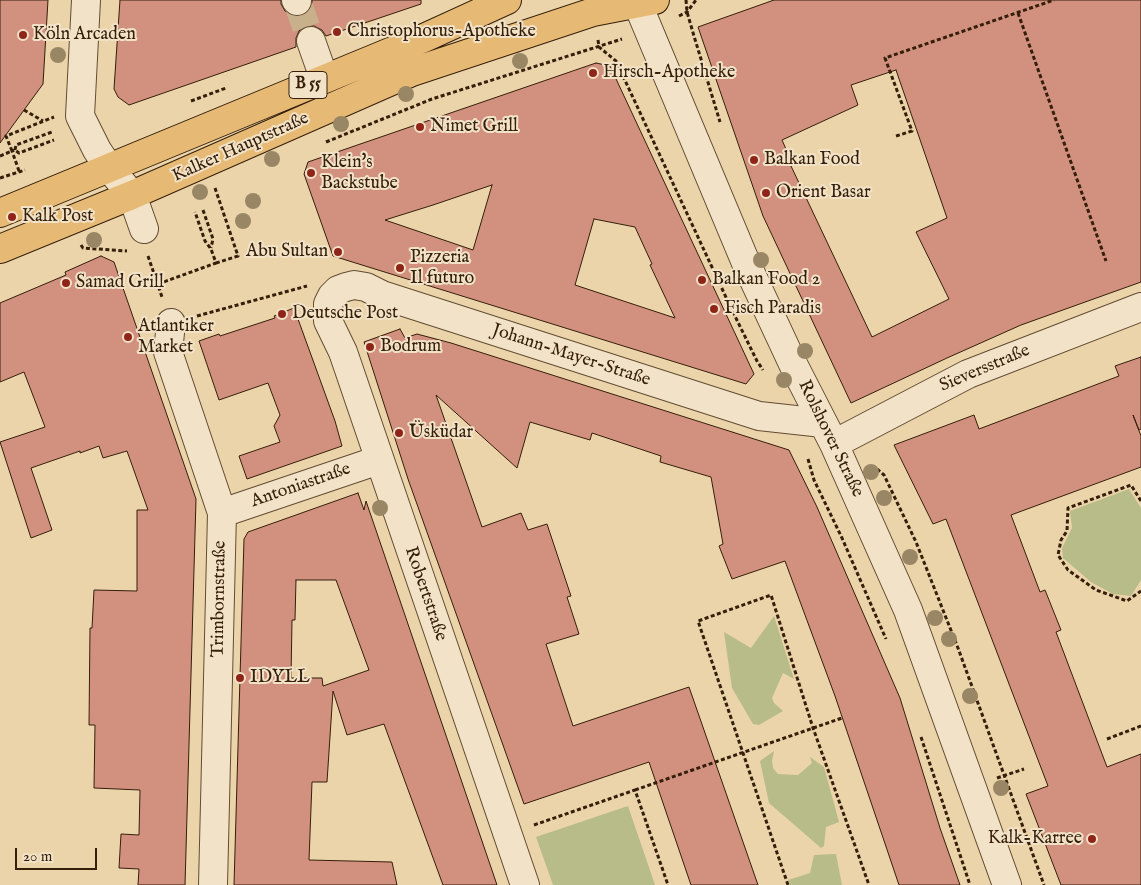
<!DOCTYPE html>
<html>
<head>
<meta charset="utf-8">
<style>
  body { margin:0 }
  #map { position:relative; width:1141px; height:885px; overflow:hidden; background:#ebd4aa; font-family:"IM FELL English",serif }
  canvas { display:block }
  .scale { position:absolute; left:15px; top:848px; width:82px; height:22px; box-sizing:border-box; border:2px solid #351e0a; border-top:0; padding-left:6px; font-size:15px; line-height:18px; white-space:nowrap; color:#351e0a; -webkit-text-stroke:4px #f2e3c8; paint-order:stroke }
</style>
</head>
<body>
<div id="map">
<canvas width="1141" height="885"></canvas>
<div class="scale">20 m</div>
</div>
<script>
const context = document.querySelector('canvas').getContext('2d');
context.lineJoin = 'round';
function fillPath(path, color) { context.fillStyle = color; context.fill(path, 'evenodd'); }
const toPath = rows => new Path2D(rows.map(r => 'M' + r).join(''));
function trace(path, color, width, dash) { context.strokeStyle = color; context.lineWidth = width; context.lineCap = dash ? 'butt' : 'round'; context.setLineDash(dash || []); context.stroke(path); }
function drawText(font, color, halo, rows, align = 'center') {
  context.font = font + ' "IM FELL English",serif'; context.lineWidth = 4; context.setLineDash([]); context.textBaseline = 'middle'; context.strokeStyle = halo; context.fillStyle = color; for (const [text, x, y, turn = 0] of rows) {
    context.save(); context.translate(x, y); context.rotate((+turn || 0) * Math.PI / 180); context.textAlign = isNaN(turn) ? turn : align; if (halo) context.strokeText(text, 0, 0); context.fillText(text, 0, 0); context.restore();
  }
}
fillPath(toPath([
  [1129,489,1141,508,1141,580,1131,596,1113,594,1091,582,1063,558,1062,548,1072,528,1070,511],
  [774,616,794,679,783,673,772,698,774,703,783,711,759,725,753,724,732,688,724,632,751,648],
  [774,751,772,761,773,768,778,774,798,775,812,763,810,757,824,767,839,822,826,827,824,846,821,848,769,803,760,761],
  [628,806,655,885,553,885,536,837],
  [836,854,842,885,790,885,788,880,810,873,814,855]
]), '#b8bc88');
const building = toPath([
  [0,0,48,0,43,84,0,143,0,0],
  [120,0,281,0,281,4,285,11,293,16,301,16,308,12,312,6,312,0,421,0,421,4,326,36,322,30,314,26,305,26,299,31,296,38,296,47,129,105,118,97,114,89,120,0],
  [774,0,1141,0,1141,282,1021,325,947,358,851,403,763,216,698,27,774,0],
  [896,70,947,218,916,232,949,299,872,337,791,166,793,165,782,140,858,105,851,85,896,70],
  [596,63,610,66,754,374,746,384,333,256,304,174,308,162,596,63],
  [492,185,473,250,385,220,433,205,492,185],
  [594,219,635,227,652,264,650,265,675,318,575,285,594,219],
  [101,256,114,262,196,499,185,885,138,885,139,869,119,868,121,834,139,835,140,790,94,788,95,725,89,725,90,628,92,628,94,590,137,591,137,510,148,510,127,451,103,458,99,446,80,453,80,451,31,468,52,530,31,538,0,442,45,427,24,372,0,382,0,303,66,275,65,272,101,256],
  [294,308,335,421,342,446,247,479,239,456,280,442,274,426,280,415,268,383,219,400,199,341,219,334,220,336,275,318,274,316,294,308],
  [400,329,405,338,417,334,451,343,789,450,817,507,900,698,940,828,960,885,899,885,835,696,785,561,732,579,719,546,723,544,711,477,660,462,661,456,592,433,590,440,530,422,517,468,436,395,482,527,521,513,528,530,547,524,571,596,567,597,579,634,546,644,573,726,689,687,758,885,691,885,649,762,524,804,408,479,364,342,400,329],
  [1141,357,1141,429,1139,430,1133,415,1141,436,1141,467,1011,515,1040,592,1045,590,1061,630,1056,632,1107,767,1141,754,1141,885,1061,885,1026,794,1048,786,946,519,933,524,894,445,974,415,979,429,1119,376,1115,366,1141,357],
  [358,493,364,510,366,501,497,885,443,885,384,724,347,735,333,691,327,782,312,782,309,860,392,862,397,885,234,885,244,539,248,532,358,493],
  [296,580,336,580,369,670,323,686,322,678,291,678,292,620,295,620,296,580]
]);
fillPath(building, '#d2907f');
trace(building, '#351e0a', 1);
trace(toPath([
  [297,1,311,41]
]), '#c7b08a', 28, [28, 14]);
const minor = toPath([
  [86,0,80,116,97,150,109,168,132,195,144,229],
  [296,0,297,1],
  [636,0,746,263,794,366,834,444,908,610,1007,885],
  [311,41,324,78],
  [171,323,168,352,222,513,213,885],
  [834,444,968,374,1141,307],
  [222,513,379,460],
  [525,885,343,352,328,321,328,304,332,296,338,290,346,287,354,285,366,287,382,295,759,416,823,423]
]);
const major = toPath([
  [0,213,424,38,507,0],
  [0,249,132,195,412,72,593,12,655,0]
]);
trace(minor, '#624c32', 30);
trace(major, '#351e0a', 30);
trace(toPath([
  [686,0,687,12,694,36,720,122],
  [1018,13,1106,261],
  [679,16,687,12,696,0],
  [598,40,599,47,616,61,731,308,757,361,763,370],
  [191,101,226,88],
  [24,110,43,121],
  [896,136,912,131,885,58,1054,0],
  [326,142,432,99,622,39],
  [15,150,16,145,52,132],
  [0,156,12,151,6,136,54,117],
  [19,171,12,151,15,150,19,153,54,140],
  [0,178,25,170],
  [215,188,238,256,216,263],
  [203,210,213,239,211,248],
  [81,245,83,248,127,251],
  [148,256,162,297],
  [158,284,216,263,211,249,205,241,195,212],
  [197,316,307,286],
  [808,459,814,480,842,538,886,639],
  [877,469,884,475,916,542,958,648,1044,885],
  [1141,501,1131,485,1068,508,1067,531,1061,540,1058,555,1068,570,1096,590,1127,601,1141,591],
  [921,737,970,885],
  [1107,739,1141,726],
  [997,778,1024,769],
  [635,790,842,718],
  [534,825,635,790,668,885],
  [788,885,698,621,771,595,813,728,869,885]
]), '#351e0a', 3, [4, 2.5]);
trace(minor, '#f2e3c8', 28);
trace(major, '#e6ba75', 28);
context.fillStyle = '#998664';
for (const [x, y] of [
  [58,55],
  [520,61],
  [406,94],
  [341,124],
  [272,159],
  [200,192],
  [253,201],
  [243,221],
  [94,240],
  [761,260],
  [805,351],
  [784,380],
  [871,472],
  [884,498],
  [380,508],
  [910,557],
  [935,618],
  [949,639],
  [970,696],
  [1001,788]
]) { context.beginPath(); context.arc(x, y, 8, 0, 2 * Math.PI); context.fill(); }
for (const [x, y, r, color] of [
  [337,32,5,"#8f2418"],
  [23,35,5,"#8f2418"],
  [593,73,5,"#8f2418"],
  [420,127,5,"#8f2418"],
  [754,160,5,"#8f2418"],
  [311,173,5,"#8f2418"],
  [766,193,5,"#8f2418"],
  [12,217,5,"#8f2418"],
  [338,252,5,"#8f2418"],
  [400,268,5,"#8f2418"],
  [702,280,5,"#8f2418"],
  [66,283,5,"#8f2418"],
  [714,309,5,"#8f2418"],
  [282,314,5,"#8f2418"],
  [128,337,5,"#8f2418"],
  [370,347,5,"#8f2418"],
  [399,433,5,"#8f2418"],
  [240,678,5,"#8f2418"],
  [1092,839,5,"#8f2418"]
]) { const dot = new Path2D(); dot.arc(x, y, r, 0, 2 * Math.PI); context.fillStyle = color; context.fill(dot); trace(dot, '#f2e3c8', 2); }
for (const [x, y, w] of [
  [308,85,38]
]) { const box = new Path2D(); box.roundRect(x - w / 2, y - 13.5, w, 27, 4); context.fillStyle = '#f2e3c8'; context.fill(box); trace(box, '#351e0a', 1); }
drawText('bold 16px', '#351e0a', null, [
  ["B 55",308,85]
]);
drawText('18px', '#351e0a', '#f2e3c8', [
  ["Christophorus-Apotheke",347,32],
  ["Köln Arcaden",33,35],
  ["Hirsch-Apotheke",603,73],
  ["Nimet Grill",430,127],
  ["Balkan Food",764,160],
  ["Klein's",321,163],
  ["Backstube",321,184],
  ["Orient Basar",776,193],
  ["Kalk Post",22,217],
  ["Abu Sultan",328,252,"right"],
  ["Pizzeria",410,258],
  ["Il futuro",410,279],
  ["Balkan Food 2",712,280],
  ["Samad Grill",76,283],
  ["Fisch Paradis",724,309],
  ["Deutsche Post",292,314],
  ["Atlantiker",138,327],
  ["Market",138,348],
  ["Bodrum",380,347],
  ["Üsküdar",409,433],
  ["IDYLL",250,678],
  ["Kalk-Karree",1082,839,"right"]
], 'left');
drawText('18px', '#351e0a', '#f2e3c8', [
  ["Kalker Hauptstraße",241,148,-24],
  ["Johann-Mayer-Straße",571,356,18],
  ["Sieversstraße",985,369,-23],
  ["Rolshover Straße",830,439,64],
  ["Antoniastraße",301,486,-19],
  ["Robertstraße",425,594,71],
  ["Trimbornstraße",220,599,-89]
]);
</script>
</body>
</html>
